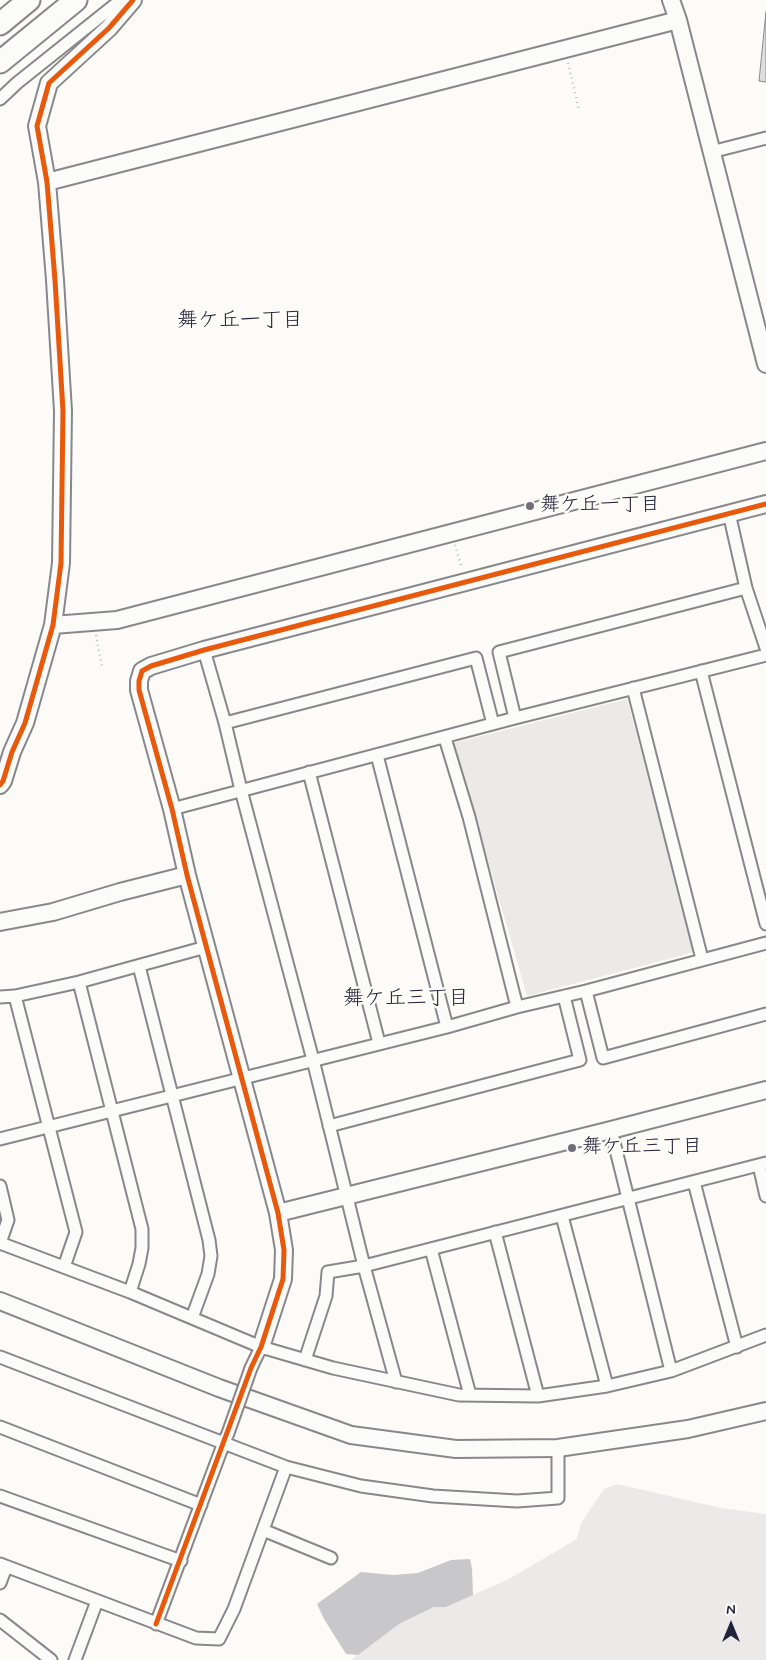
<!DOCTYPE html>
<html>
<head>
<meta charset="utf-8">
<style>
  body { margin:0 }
  #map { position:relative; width:766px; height:1660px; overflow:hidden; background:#fcfbf8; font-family:Mynerve,sans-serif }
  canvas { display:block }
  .north { position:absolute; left:706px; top:1600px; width:50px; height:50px; -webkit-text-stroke:4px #fdfcf7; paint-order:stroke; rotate:0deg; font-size:14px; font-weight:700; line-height:20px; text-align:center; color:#22223b }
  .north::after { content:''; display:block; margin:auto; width:18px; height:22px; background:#22223b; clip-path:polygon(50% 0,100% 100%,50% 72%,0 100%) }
</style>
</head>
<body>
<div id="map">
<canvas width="766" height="1660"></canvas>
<div class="north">N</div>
</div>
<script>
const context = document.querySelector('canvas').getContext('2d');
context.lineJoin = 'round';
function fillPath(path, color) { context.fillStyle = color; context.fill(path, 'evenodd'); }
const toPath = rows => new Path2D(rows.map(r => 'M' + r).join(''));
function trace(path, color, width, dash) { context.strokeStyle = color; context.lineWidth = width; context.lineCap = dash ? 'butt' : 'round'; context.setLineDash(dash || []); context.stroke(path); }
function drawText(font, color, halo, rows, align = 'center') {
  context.font = font + ' Mynerve,"Klee One",sans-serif'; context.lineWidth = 5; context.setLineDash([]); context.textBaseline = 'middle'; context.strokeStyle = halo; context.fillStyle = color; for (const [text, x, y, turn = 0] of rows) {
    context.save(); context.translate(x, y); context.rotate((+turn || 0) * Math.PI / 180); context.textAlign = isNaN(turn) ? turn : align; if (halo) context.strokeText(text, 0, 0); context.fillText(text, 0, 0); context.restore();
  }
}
fillPath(toPath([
  [627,699,695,952,527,996,454,743],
  [617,1484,721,1508,766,1514,766,1660,351,1660,399,1624,434,1607,446,1607,509,1579,577,1539,581,1523,604,1489]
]), '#ebeae8');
fillPath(toPath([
  [470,1559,472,1568,473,1595,446,1607,434,1607,399,1624,358,1655,346,1654,324,1619,317,1604,361,1572,393,1575,418,1573,451,1560]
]), '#c8c8ca');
const building = toPath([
  [766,12,766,82,759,81,766,12]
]);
fillPath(building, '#dfdedd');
trace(building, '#88888c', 1);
const street = toPath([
  [0,99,17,83,121,0],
  [711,152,766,138],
  [729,513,746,588,766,648],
  [204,650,225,723,241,790,313,1060,364,1266,396,1382],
  [701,671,766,924],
  [633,688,702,959],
  [515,718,499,652,746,588],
  [225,723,476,658,493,724],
  [445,738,469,817,517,1007],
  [377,755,447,1027],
  [309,772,379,1043],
  [172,809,515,718,766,655],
  [139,966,209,1240,211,1256,208,1274,192,1318],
  [79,982,142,1229,142,1248,139,1264,130,1292],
  [586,991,603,1058,766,1014],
  [15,996,76,1232,64,1267],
  [0,997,15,996,79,982,206,947],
  [329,1126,580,1060,564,996],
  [611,1130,671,1371],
  [0,1139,447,1027,517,1007,586,991,766,943],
  [759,1165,766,1196],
  [694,1182,737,1347],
  [0,1186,8,1220,0,1243],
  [562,1216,607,1386],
  [495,1232,538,1396],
  [0,1243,130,1292,261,1347,333,1368,459,1395,538,1396,607,1386,671,1371,766,1335],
  [431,1249,470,1395],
  [0,1357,286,1467,361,1486,433,1496,517,1501,558,1498,558,1448],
  [305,1360,326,1296,328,1272,364,1266,766,1163],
  [251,1368,261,1347],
  [0,1427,201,1505],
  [0,1496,181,1561],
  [263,1530,331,1558],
  [0,1564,196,1638,219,1639,234,1609,286,1467],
  [0,1583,6,1567],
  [0,1620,51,1660],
  [156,1624,226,1437],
  [75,1660,97,1601]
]);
const secondary = toPath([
  [671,0,678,20,766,364],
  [47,182,678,20],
  [53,625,117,620,766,451],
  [0,785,3,781,12,752,25,723,53,625,61,563,63,411,55,280,47,182,37,126,49,83,109,28,133,0],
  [0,922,53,912,120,892,187,875],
  [278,1213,611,1130,766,1090],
  [0,1301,219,1388,351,1435,456,1449,558,1448,688,1429,766,1411],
  [261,1347,283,1279,284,1250,278,1213,187,875,172,809,139,690,139,681,142,671,151,666,204,650,766,504]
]);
const highway = toPath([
  [0,24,29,0],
  [0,62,76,0]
]);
trace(street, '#88888c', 15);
trace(secondary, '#88888c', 20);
trace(highway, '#88888c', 25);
trace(toPath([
  [568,63,579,110],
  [455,545,462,569],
  [96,635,102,667]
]), '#bfbfc0', 2.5, [1, 4]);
trace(street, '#fbfbf9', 11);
trace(secondary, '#fbfbf9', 16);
trace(highway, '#fbfbf9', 21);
const streetBridge = toPath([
  [227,1436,251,1368]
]);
trace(streetBridge, '#88888c', 15, []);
trace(streetBridge, '#fbfbf9', 11);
trace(toPath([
  [0,785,3,781,12,752,25,723,53,625,61,563,63,411,55,280,47,182,37,126,49,83,109,28,133,0],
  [156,1624,251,1368,261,1347,283,1279,284,1250,278,1213,187,875,172,809,139,690,139,681,142,671,151,666,204,650,766,504]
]), '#e8590c', 5);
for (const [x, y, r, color] of [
  [530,506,5,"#6e6e7d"],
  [572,1148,5,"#6e6e7d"]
]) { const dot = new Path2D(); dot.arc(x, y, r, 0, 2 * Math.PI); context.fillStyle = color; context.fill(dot); trace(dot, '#fdfcf7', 2); }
drawText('20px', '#22223b', '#fdfcf7', [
  ["舞ケ丘一丁目",540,506],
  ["舞ケ丘三丁目",582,1148]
], 'left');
drawText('21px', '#22223b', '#fdfcf7', [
  ["舞ケ丘一丁目",240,322],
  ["舞ケ丘三丁目",406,1000]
]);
</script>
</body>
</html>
